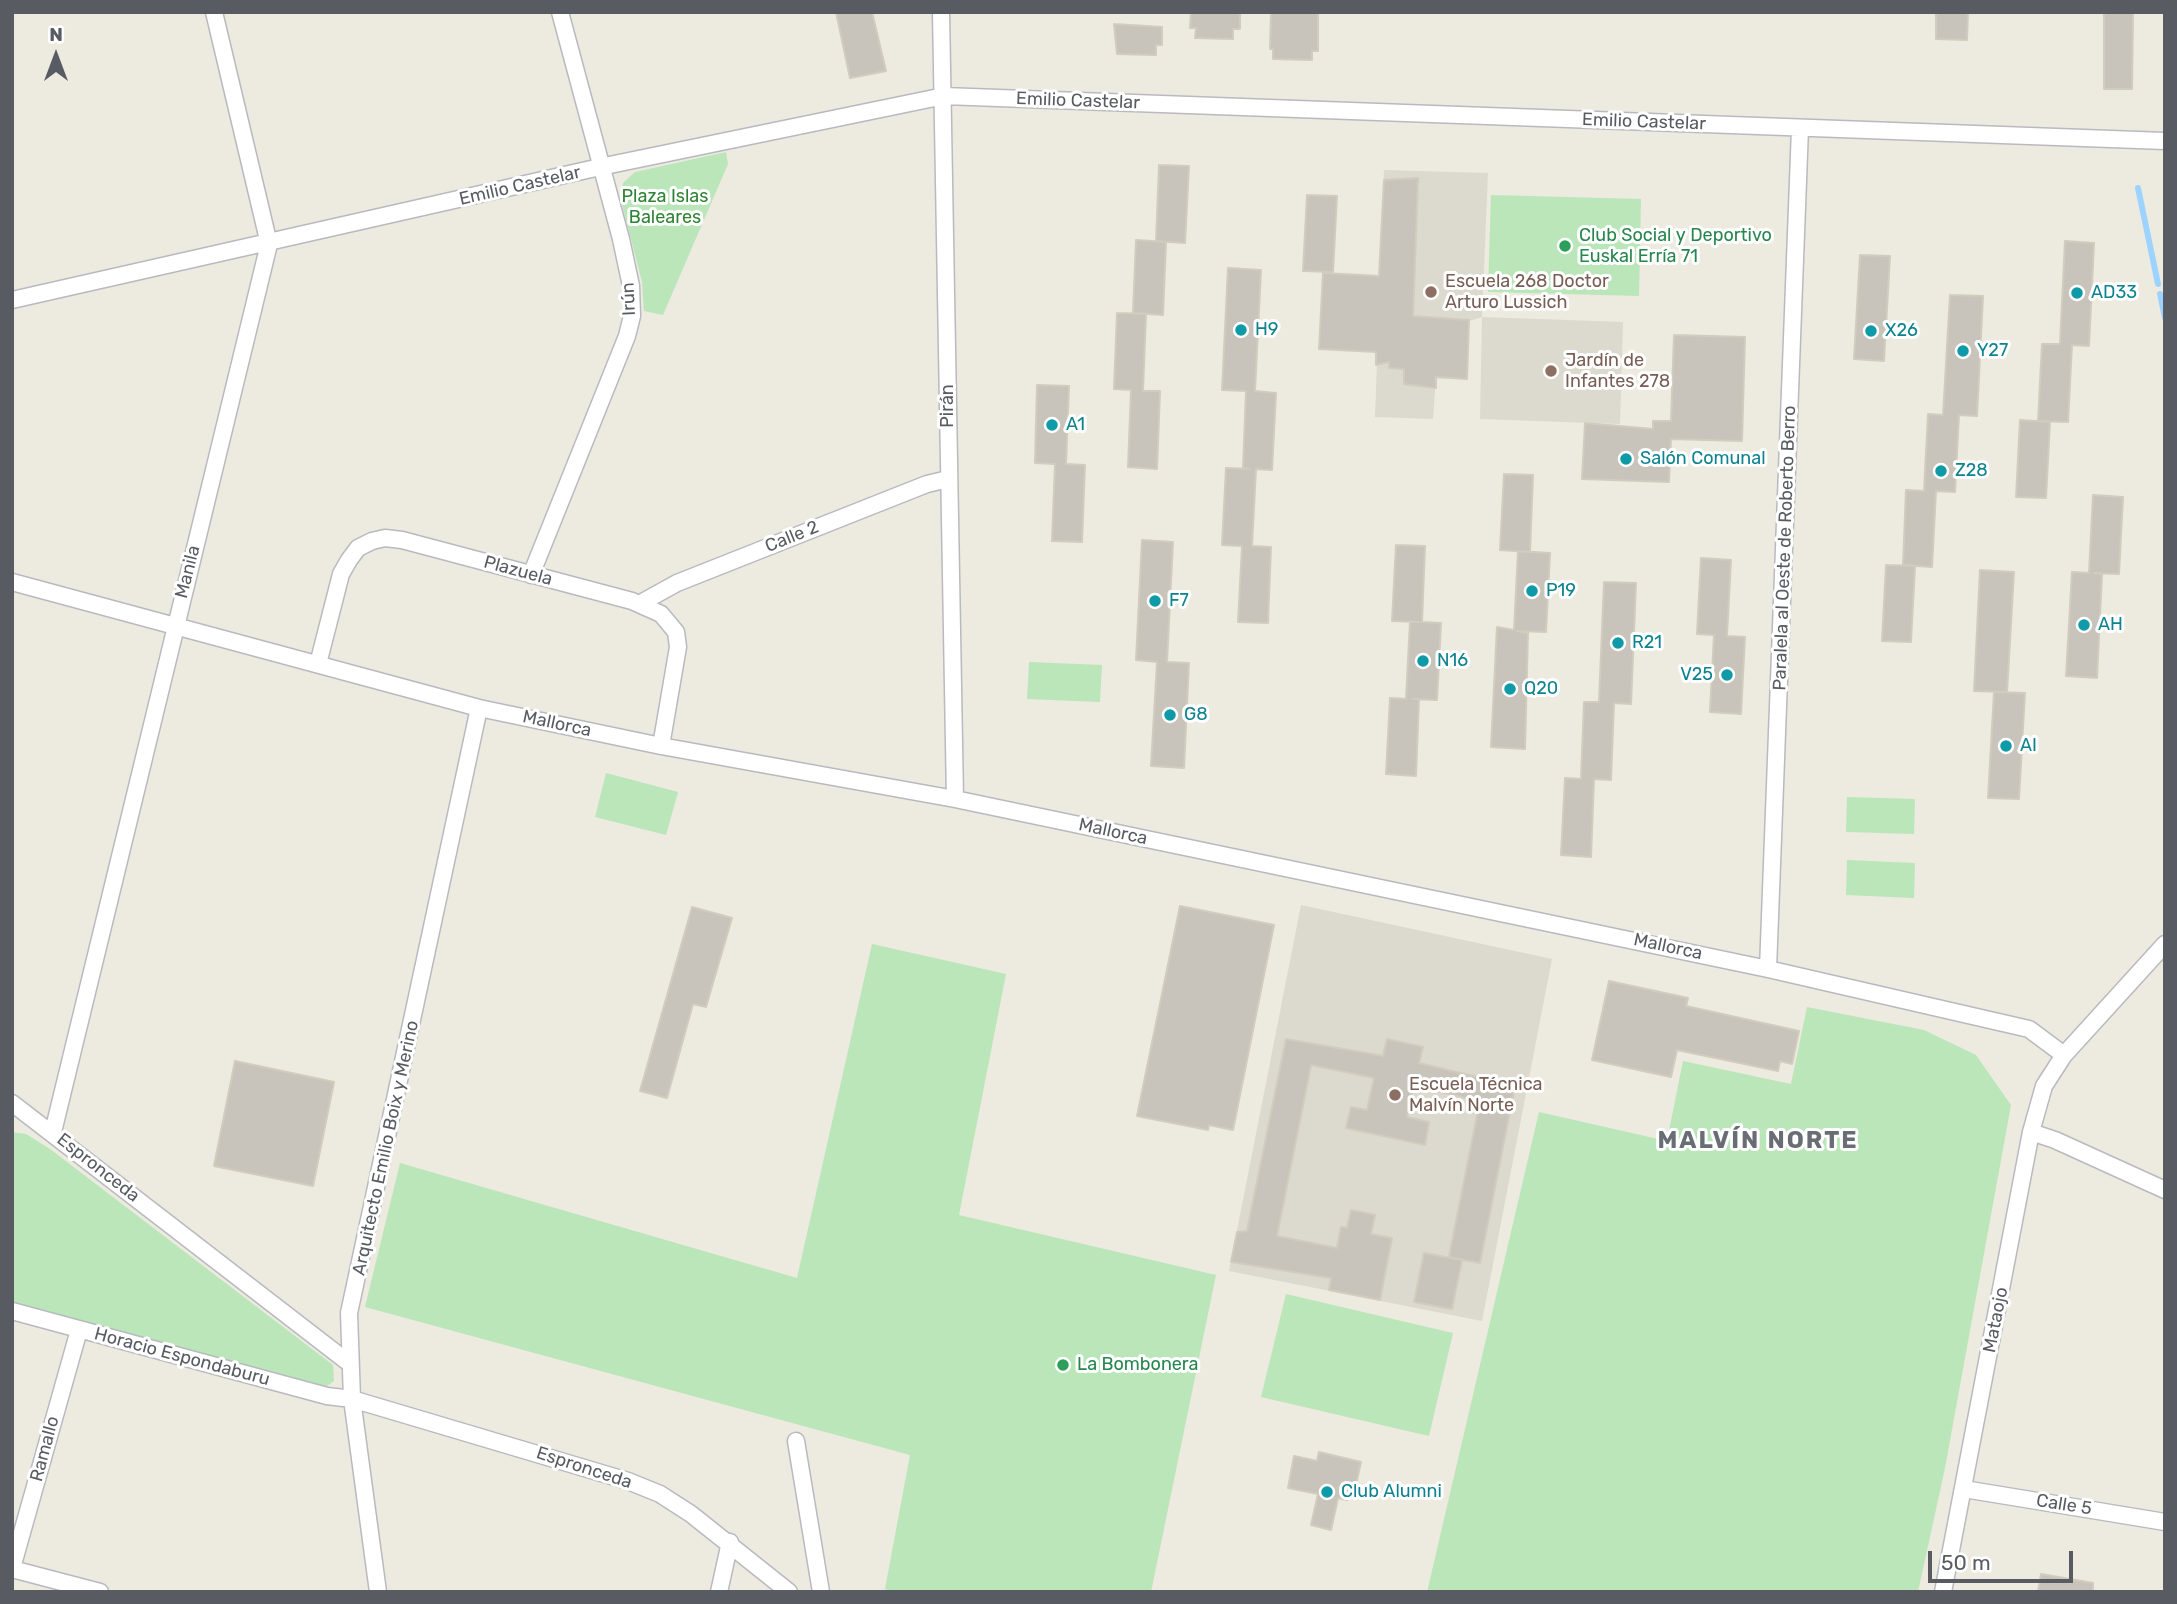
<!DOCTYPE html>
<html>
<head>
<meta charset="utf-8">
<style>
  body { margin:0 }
  #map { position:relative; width:2177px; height:1604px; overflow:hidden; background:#edeadf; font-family:Rubik,sans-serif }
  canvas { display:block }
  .frame { position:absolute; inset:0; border:14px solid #585c62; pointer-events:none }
  .north { position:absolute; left:21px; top:21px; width:70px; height:70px; -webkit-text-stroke:5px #fff; paint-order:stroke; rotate:0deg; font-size:19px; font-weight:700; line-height:28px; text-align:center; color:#585c62 }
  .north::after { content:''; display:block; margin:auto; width:24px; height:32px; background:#585c62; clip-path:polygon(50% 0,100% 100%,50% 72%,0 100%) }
  .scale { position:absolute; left:1928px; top:1551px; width:145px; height:32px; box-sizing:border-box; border:4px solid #585c62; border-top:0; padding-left:9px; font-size:21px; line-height:24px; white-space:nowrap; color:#585c62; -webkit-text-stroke:5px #fff; paint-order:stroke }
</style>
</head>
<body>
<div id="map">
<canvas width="2177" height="1604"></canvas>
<div class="frame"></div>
<div class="north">N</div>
<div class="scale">50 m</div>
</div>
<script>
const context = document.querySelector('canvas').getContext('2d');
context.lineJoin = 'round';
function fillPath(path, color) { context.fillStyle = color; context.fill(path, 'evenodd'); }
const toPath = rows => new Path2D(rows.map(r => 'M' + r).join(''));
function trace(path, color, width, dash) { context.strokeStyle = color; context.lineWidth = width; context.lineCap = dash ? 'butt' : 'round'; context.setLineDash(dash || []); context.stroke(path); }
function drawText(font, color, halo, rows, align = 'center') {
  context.font = font + ' Rubik,sans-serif'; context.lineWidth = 6; context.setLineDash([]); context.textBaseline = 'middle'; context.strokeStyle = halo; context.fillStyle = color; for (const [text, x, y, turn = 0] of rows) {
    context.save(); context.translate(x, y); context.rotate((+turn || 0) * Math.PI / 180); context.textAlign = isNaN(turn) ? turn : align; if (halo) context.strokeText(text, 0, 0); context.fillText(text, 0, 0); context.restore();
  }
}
fillPath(toPath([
  [1384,170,1488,173,1482,317,1623,322,1620,424,1480,419,1482,317,1469,321,1467,379,1436,378,1433,419,1375,417],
  [1301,905,1552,959,1482,1321,1229,1271]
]), '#dcd9ce');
fillPath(toPath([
  [726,152,728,164,663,315,644,311,642,282,621,200,623,183,635,172],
  [1491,195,1641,199,1639,296,1488,292],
  [1029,662,1102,665,1100,702,1027,699],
  [606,773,678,792,666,835,595,817],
  [1847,797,1915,799,1914,834,1846,832],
  [1847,860,1915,863,1914,898,1846,895],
  [872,944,1006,974,959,1215,1216,1275,1151,1592,894,1592,885,1589,910,1455,365,1307,400,1163,797,1278],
  [1807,1007,1924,1030,1976,1055,2011,1105,1945,1468,1918,1592,1427,1592,1539,1112,1667,1141,1683,1061,1791,1084],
  [12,1132,26,1134,50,1149,333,1365,334,1381,324,1388,12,1305],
  [1286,1294,1453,1333,1429,1436,1261,1397]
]), '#bae6ba');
trace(toPath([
  [2138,188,2158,284],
  [2160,294,2165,318]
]), '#9dd3ff', 6);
const building = toPath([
  [836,12,872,12,886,71,850,78,836,12],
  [1191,12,1240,12,1240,29,1233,29,1233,39,1195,38,1196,28,1190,28,1191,12],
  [1271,12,1318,12,1318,51,1312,51,1312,60,1273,59,1273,49,1270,49,1271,12],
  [1936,12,1968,12,1967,40,1936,39,1936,12],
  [2104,12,2133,12,2132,89,2104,89,2104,12],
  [1114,24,1162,27,1162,45,1156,45,1156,55,1117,54,1114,24],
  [1159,165,1189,166,1185,243,1156,241,1159,165],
  [1418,178,1413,316,1469,320,1467,379,1436,377,1436,388,1404,384,1404,369,1389,368,1389,362,1376,365,1376,352,1319,349,1323,273,1379,276,1384,180,1418,178],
  [1307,195,1337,196,1333,272,1303,271,1307,195],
  [1136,240,1166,242,1163,315,1133,313,1136,240],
  [2065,241,2094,243,2089,346,2072,345,2068,422,2038,421,2042,344,2060,344,2065,241],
  [1860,255,1890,256,1884,361,1854,359,1860,255],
  [1228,268,1261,270,1255,391,1276,393,1272,470,1256,469,1252,546,1271,547,1268,623,1238,622,1242,546,1222,545,1226,468,1250,469,1243,468,1246,391,1222,390,1228,268],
  [1950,295,1983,296,1977,416,1959,415,1955,492,1936,491,1932,567,1903,565,1906,490,1924,491,1928,414,1943,415,1950,295],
  [1117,313,1146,314,1143,391,1160,391,1157,469,1128,467,1131,390,1114,389,1117,313],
  [1674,335,1745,337,1742,441,1671,439,1669,482,1582,479,1585,423,1653,429,1653,421,1671,421,1674,335],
  [1037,385,1069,386,1066,464,1085,465,1082,542,1052,541,1055,464,1035,463,1037,385],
  [2020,420,2050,422,2046,498,2016,497,2020,420],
  [1504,474,1533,475,1530,552,1500,550,1504,474],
  [2093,495,2123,497,2119,574,2094,573,2102,574,2097,678,2066,676,2072,572,2089,573,2093,495],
  [1142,540,1173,542,1167,662,1189,663,1184,768,1151,766,1157,662,1136,660,1142,540],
  [1396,545,1425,546,1422,622,1441,623,1437,700,1413,699,1419,699,1416,776,1386,774,1390,698,1406,699,1410,622,1420,622,1392,621,1396,545],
  [1518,551,1550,553,1546,632,1517,631,1528,633,1525,749,1491,747,1497,627,1514,630,1518,551],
  [1701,558,1731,560,1727,636,1745,637,1741,714,1710,712,1714,635,1697,634,1701,558],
  [1886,565,1915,566,1911,642,1882,641,1886,565],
  [1980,570,2014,572,2007,692,1974,691,1980,570],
  [1604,582,1636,583,1631,704,1614,703,1611,780,1594,779,1591,857,1561,855,1565,778,1581,779,1584,702,1599,702,1604,582],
  [1994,692,2025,693,2019,799,1988,798,1994,692],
  [1180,906,1274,925,1233,1130,1209,1125,1208,1130,1137,1116,1180,906],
  [692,907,732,918,706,1007,693,1004,667,1098,640,1091,692,907],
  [1609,981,1688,998,1686,1006,1799,1031,1792,1064,1780,1061,1778,1071,1677,1050,1671,1077,1592,1060,1609,981],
  [1286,1039,1383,1056,1387,1039,1423,1047,1419,1063,1515,1086,1480,1263,1449,1257,1480,1101,1413,1086,1407,1117,1429,1122,1425,1145,1346,1128,1351,1107,1367,1110,1374,1078,1311,1065,1277,1236,1337,1248,1341,1227,1347,1228,1351,1210,1375,1215,1371,1234,1392,1238,1380,1300,1329,1290,1331,1278,1231,1262,1237,1232,1247,1231,1286,1039],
  [235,1061,334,1082,313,1186,214,1166,235,1061],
  [1424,1253,1462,1260,1452,1309,1414,1302,1424,1253],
  [1319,1452,1361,1462,1355,1489,1349,1488,1347,1500,1338,1498,1331,1530,1311,1525,1318,1494,1288,1488,1294,1456,1317,1461,1319,1452],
  [2041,1574,2093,1583,2093,1592,2038,1592,2041,1574]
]);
fillPath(building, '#c8c4bc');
trace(building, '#d1ccbd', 2);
const minor = toPath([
  [941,12,955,799],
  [12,300,600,167,944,96,2165,141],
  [531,575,627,336,632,316,631,286,621,239,560,12],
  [12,582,479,708,661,746,955,799,1768,969,2029,1029,2064,1055],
  [639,604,677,583,927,484,948,479],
  [318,664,341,574,349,560,358,548,372,541,385,538,402,540,632,601,661,614,676,632,678,647,661,746],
  [1768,969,1800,128],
  [12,1103,349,1363],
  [53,1132,269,244,214,12],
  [2031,1132,2055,1140,2165,1190],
  [12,1311,327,1396,352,1399,628,1481,660,1494,691,1514,789,1592],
  [796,1441,821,1592],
  [1964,1489,2165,1522],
  [12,1568,79,1330],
  [12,1569,100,1592],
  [378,1592,352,1399,349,1313,479,708],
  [719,1592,730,1542],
  [1943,1592,2031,1132,2044,1086,2064,1055,2165,944]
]);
trace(minor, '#b8bac0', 19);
trace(minor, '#fff', 16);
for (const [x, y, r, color] of [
  [1565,246,7,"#2e9e5b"],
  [1431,292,7,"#8d6e63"],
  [2077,293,7,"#0f9aa8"],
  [1241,330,7,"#0f9aa8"],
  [1871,331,7,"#0f9aa8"],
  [1963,351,7,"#0f9aa8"],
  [1551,371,7,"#8d6e63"],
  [1052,425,7,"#0f9aa8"],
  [1626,459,7,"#0f9aa8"],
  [1941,471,7,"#0f9aa8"],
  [1532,591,7,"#0f9aa8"],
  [1155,601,7,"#0f9aa8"],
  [2084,625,7,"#0f9aa8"],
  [1618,643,7,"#0f9aa8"],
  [1423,661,7,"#0f9aa8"],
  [1727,675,7,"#0f9aa8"],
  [1510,689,7,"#0f9aa8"],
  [1170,715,7,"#0f9aa8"],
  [2006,746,7,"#0f9aa8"],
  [1395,1095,7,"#8d6e63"],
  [1063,1365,7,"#2e9e5b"],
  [1327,1492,7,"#0f9aa8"]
]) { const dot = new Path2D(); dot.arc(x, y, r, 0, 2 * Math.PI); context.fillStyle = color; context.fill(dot); trace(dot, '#fff', 2.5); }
drawText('18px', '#585c62', '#fff', [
  ["Emilio Castelar",1078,101,2],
  ["Emilio Castelar",1644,122,2],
  ["Emilio Castelar",520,186,-13],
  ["Irún",629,299,-93],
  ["Pirán",948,406,-90],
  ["Calle 2",792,537,-22],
  ["Paralela al Oeste de Roberto Berro",1785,548,-88],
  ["Plazuela",518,571,15],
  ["Manila",188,572,-76],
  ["Mallorca",557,724,12],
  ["Mallorca",1113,832,12],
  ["Mallorca",1668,947,12],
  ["Arquitecto Emilio Boix y Merino",386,1148,-78],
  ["Espronceda",98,1168,38],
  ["Mataojo",1996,1320,-79],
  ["Horacio Espondaburu",182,1357,15],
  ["Ramallo",45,1449,-75],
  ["Espronceda",584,1468,18],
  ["Calle 5",2064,1505,9]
]);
drawText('18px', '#2e8334', '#fff', [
  ["Plaza Islas",665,197],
  ["Baleares",665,218]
]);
drawText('18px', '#27864d', '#fff', [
  ["Club Social y Deportivo",1579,236],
  ["Euskal Erría 71",1579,257],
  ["La Bombonera",1077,1365]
], 'left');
drawText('18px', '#785e54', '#fff', [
  ["Escuela 268 Doctor",1445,282],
  ["Arturo Lussich",1445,303],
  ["Jardín de",1565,361],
  ["Infantes 278",1565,382],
  ["Escuela Técnica",1409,1085],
  ["Malvín Norte",1409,1106]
], 'left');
drawText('18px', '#0d838f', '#fff', [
  ["AD33",2091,293],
  ["H9",1255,330],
  ["X26",1885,331],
  ["Y27",1977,351],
  ["A1",1066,425],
  ["Salón Comunal",1640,459],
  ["Z28",1955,471],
  ["P19",1546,591],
  ["F7",1169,601],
  ["AH",2098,625],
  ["R21",1632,643],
  ["N16",1437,661],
  ["V25",1713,675,"right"],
  ["Q20",1524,689],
  ["G8",1184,715],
  ["AI",2020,746],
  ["Club Alumni",1341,1492]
], 'left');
context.letterSpacing = '2px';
drawText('bold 24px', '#696e74', '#fff', [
  ["MALVÍN NORTE",1758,1141]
]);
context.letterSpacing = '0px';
</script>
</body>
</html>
